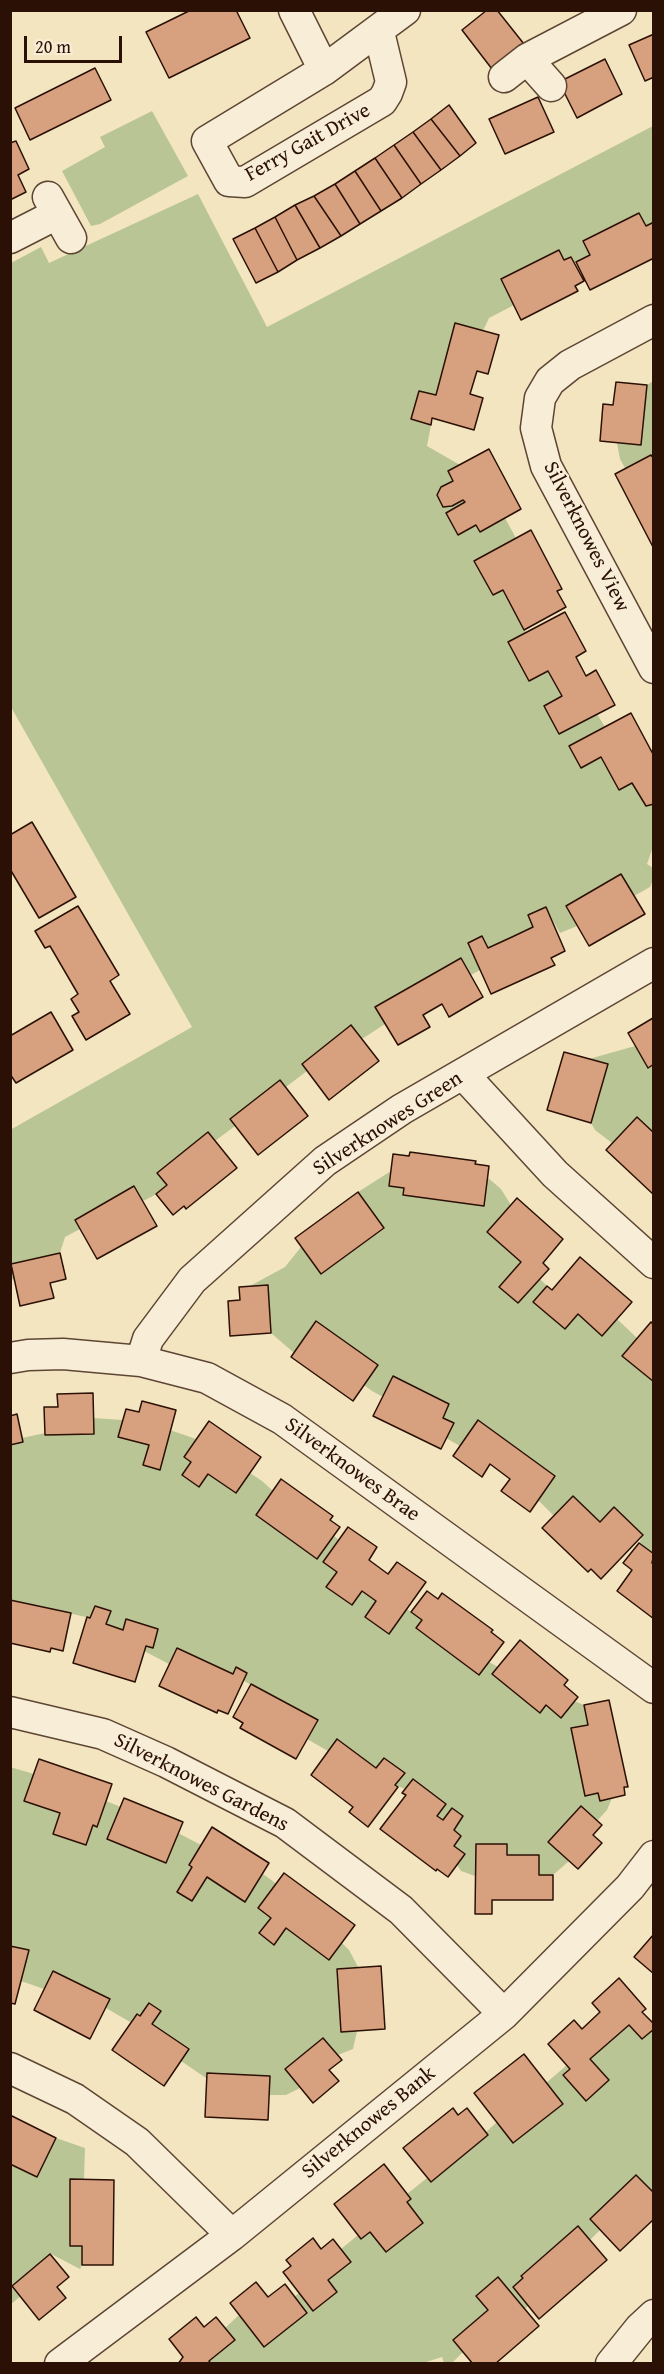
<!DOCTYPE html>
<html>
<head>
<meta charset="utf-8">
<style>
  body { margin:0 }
  #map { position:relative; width:664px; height:2374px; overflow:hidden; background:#f4e5c1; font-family:"Gentium Book Plus",serif }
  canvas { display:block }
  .frame { position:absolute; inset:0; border:12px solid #2b1005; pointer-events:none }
  .scale { position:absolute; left:24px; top:36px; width:98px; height:27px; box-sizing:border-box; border:3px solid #2b1005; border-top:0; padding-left:8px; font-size:18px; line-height:21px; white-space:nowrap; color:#2b1005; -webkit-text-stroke:4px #f8eed7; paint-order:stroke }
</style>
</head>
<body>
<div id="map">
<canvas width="664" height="2374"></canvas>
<div class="frame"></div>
<div class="scale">20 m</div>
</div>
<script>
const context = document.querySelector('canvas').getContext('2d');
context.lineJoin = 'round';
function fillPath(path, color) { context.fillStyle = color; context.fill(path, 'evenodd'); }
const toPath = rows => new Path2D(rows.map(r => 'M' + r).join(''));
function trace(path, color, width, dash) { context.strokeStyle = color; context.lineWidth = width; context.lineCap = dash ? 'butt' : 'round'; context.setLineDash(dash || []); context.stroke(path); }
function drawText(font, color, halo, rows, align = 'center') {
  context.font = font + ' "Gentium Book Plus",serif'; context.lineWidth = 4.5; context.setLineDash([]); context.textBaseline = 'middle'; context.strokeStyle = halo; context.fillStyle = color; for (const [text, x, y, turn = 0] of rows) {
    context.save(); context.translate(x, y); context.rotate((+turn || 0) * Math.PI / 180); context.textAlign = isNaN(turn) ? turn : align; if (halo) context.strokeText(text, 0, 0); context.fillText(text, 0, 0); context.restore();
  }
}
fillPath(toPath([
  [152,111,188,176,100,224,91,226,62,171,105,147,100,137],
  [653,126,653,222,646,226,639,213,584,241,590,255,574,263,571,257,564,260,559,250,501,279,514,305,489,318,483,331,455,323,436,395,419,391,411,419,431,425,427,446,460,465,448,471,453,481,441,487,437,495,443,507,463,500,465,502,446,513,458,535,476,525,481,532,505,518,516,538,475,561,493,595,503,590,526,632,508,642,528,680,548,671,562,696,544,706,559,734,597,714,605,727,570,746,581,767,601,757,619,790,632,783,645,805,653,804,653,847,647,864,653,868,653,880,650,887,634,896,621,874,566,906,577,926,560,933,545,907,528,915,533,927,512,937,488,948,482,936,468,943,480,970,471,975,460,958,376,1007,385,1024,362,1039,350,1026,302,1064,307,1071,286,1087,280,1080,230,1119,235,1126,215,1141,208,1132,158,1173,167,1185,153,1196,143,1201,134,1186,75,1219,80,1229,65,1237,60,1253,12,1264,14,1279,11,1280,10,1130,192,1027,11,707,11,263,41,247,49,263,198,194,267,327],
  [653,381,653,459,651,455,625,468,620,459,617,443,641,445,647,385],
  [635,1046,648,1067,653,1064,653,1133,612,1143,595,1130,591,1123,608,1065,589,1059],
  [391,1171,389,1186,404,1188,404,1195,483,1206,487,1177,501,1189,511,1205,487,1232,521,1262,499,1287,518,1303,540,1279,547,1286,533,1302,565,1329,578,1314,602,1335,617,1319,637,1338,623,1356,653,1382,653,1554,639,1543,643,1535,614,1507,600,1522,573,1496,554,1516,538,1500,555,1476,479,1420,460,1446,446,1438,443,1418,449,1404,393,1377,383,1397,372,1391,364,1385,378,1365,316,1321,294,1353,271,1333,268,1285,250,1286,285,1267,301,1247,321,1274,384,1229,358,1192],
  [93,1418,123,1420,118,1437,149,1445,143,1465,160,1470,170,1430,196,1439,184,1456,208,1474,250,1473,262,1481,273,1491,256,1515,317,1559,334,1536,339,1540,324,1562,337,1572,326,1587,351,1605,362,1591,376,1601,365,1617,389,1634,407,1609,422,1620,416,1629,479,1675,489,1662,498,1667,492,1674,540,1713,546,1705,574,1701,584,1705,588,1725,571,1729,585,1795,598,1793,600,1801,612,1798,607,1810,597,1821,581,1806,548,1842,569,1861,553,1875,539,1875,539,1855,507,1855,507,1844,475,1855,475,1876,461,1871,457,1865,464,1855,454,1846,461,1836,454,1830,463,1816,443,1820,437,1816,446,1804,413,1779,405,1789,395,1785,404,1773,384,1758,376,1768,338,1739,328,1751,307,1739,317,1721,244,1681,247,1672,236,1667,233,1674,178,1648,169,1664,144,1651,146,1646,153,1648,158,1629,126,1619,123,1630,106,1624,110,1611,95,1606,90,1618,11,1600,11,1445,23,1442,22,1438,45,1433,46,1435,93,1434],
  [10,1767,34,1774,25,1801,60,1813,53,1834,86,1845,93,1825,98,1826,106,1801,121,1807,108,1839,165,1863,178,1833,201,1845,189,1865,192,1867,177,1891,192,1901,207,1877,245,1902,263,1874,274,1882,276,1884,271,1918,259,1934,274,1944,286,1928,329,1960,342,1943,349,1950,358,1967,337,1969,341,2031,357,2031,353,2049,338,2055,323,2038,285,2069,300,2088,286,2095,269,2095,270,2076,207,2073,206,2078,181,2061,188,2049,152,2024,161,2011,149,2003,140,2016,136,2014,130,2022,106,2008,110,1999,54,1971,44,1989,21,1981,28,1950,11,1946],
  [629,2025,653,2029,653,2193,590,2219,600,2230,590,2240,578,2226,521,2275,523,2278,523,2299,528,2306,525,2309,499,2278,476,2296,488,2310,453,2340,463,2352,452,2363,444,2363,442,2357,420,2364,211,2364,209,2361,234,2339,225,2328,239,2315,264,2347,306,2314,294,2297,299,2293,314,2311,337,2292,328,2280,341,2249,358,2235,423,2223,407,2202,411,2199,407,2194,427,2178,431,2182,488,2135,486,2132,497,2122,514,2143,563,2104,546,2083,567,2065,570,2069,563,2076,587,2101,609,2080,590,2059],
  [56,2138,85,2148,84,2179,70,2180,70,2246,82,2246,82,2265,80,2269,51,2254,12,2286,21,2296,11,2304,10,2164,37,2177]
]), '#b9c595');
const building = toPath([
  [191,10,236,10,250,38,169,78,146,32,191,10],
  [487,10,497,10,524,44,492,69,462,30,487,10],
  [654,34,654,77,645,81,629,45,654,34],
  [605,59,622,94,577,118,559,82,605,59],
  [95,68,111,100,30,140,15,108,95,68],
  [538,97,554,132,505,154,489,119,538,97],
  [449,105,476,143,460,156,431,119,449,105],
  [431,119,460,156,441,170,413,132,431,119],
  [413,132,441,170,421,184,394,145,413,132],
  [16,141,29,169,18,175,26,192,10,200,10,143,16,141],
  [394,145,421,184,402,198,375,158,394,145],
  [375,158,402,198,381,211,355,171,375,158],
  [355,171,381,211,360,224,335,184,355,171],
  [335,184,360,224,341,236,314,196,335,184],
  [314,196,341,236,320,248,295,205,314,196],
  [295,205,320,248,297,260,275,217,295,205],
  [639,213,646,226,654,222,654,258,590,290,576,262,590,255,583,241,639,213],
  [275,217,297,260,278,272,255,228,275,217],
  [255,228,278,272,256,283,233,239,255,228],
  [559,250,564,260,571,257,584,281,575,286,578,291,521,320,501,279,559,250],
  [455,323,499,335,488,374,477,371,470,394,483,398,474,430,432,418,431,425,411,419,419,391,436,395,455,323],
  [616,382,647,385,641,445,600,441,603,404,613,405,616,382],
  [489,449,521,509,480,532,476,525,458,535,446,513,465,502,463,500,452,506,443,507,437,495,441,487,453,481,448,471,489,449],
  [651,455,654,459,653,547,615,474,651,455],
  [531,530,562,589,557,591,566,607,524,630,503,590,493,595,474,561,531,530],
  [565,612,586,651,576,657,586,676,596,670,615,705,559,734,544,706,562,696,548,671,529,681,508,642,565,612],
  [631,713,654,756,654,804,646,806,632,783,619,790,601,757,581,768,569,746,631,713],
  [32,822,76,897,39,918,10,869,10,835,32,822],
  [621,874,645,914,589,946,566,906,621,874],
  [78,906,119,975,110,981,130,1014,86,1040,72,1016,79,1012,71,999,78,994,50,946,45,948,35,931,78,906],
  [546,907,565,951,551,958,555,965,491,994,468,943,482,936,488,948,512,937,533,927,528,915,546,907],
  [461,958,483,997,449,1017,442,1004,423,1015,430,1027,398,1045,375,1007,461,958],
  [51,1012,73,1050,16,1083,10,1074,10,1036,51,1012],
  [653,1018,654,1064,648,1068,628,1033,653,1018],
  [351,1025,379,1061,329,1100,302,1064,351,1025],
  [564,1052,608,1064,591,1123,547,1110,564,1052],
  [280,1080,308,1116,258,1155,230,1119,280,1080],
  [637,1117,654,1133,654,1195,606,1150,637,1117],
  [208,1132,237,1168,186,1209,184,1206,173,1215,156,1194,167,1185,157,1173,208,1132],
  [410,1152,476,1161,475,1164,489,1166,484,1206,403,1195,404,1188,389,1186,393,1154,409,1156,410,1152],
  [134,1186,157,1226,97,1259,75,1220,134,1186],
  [358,1192,384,1228,321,1274,295,1238,358,1192],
  [517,1198,563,1239,543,1263,549,1269,518,1303,499,1287,521,1262,487,1232,517,1198],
  [60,1253,66,1279,50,1283,54,1298,20,1306,11,1264,60,1253],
  [580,1257,632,1302,602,1336,578,1314,565,1329,533,1302,547,1286,552,1290,580,1257],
  [268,1285,271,1333,230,1336,228,1301,240,1300,239,1287,268,1285],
  [316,1321,378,1365,353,1401,291,1357,316,1321],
  [651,1322,654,1325,654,1382,622,1356,651,1322],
  [393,1376,449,1404,443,1418,454,1423,441,1449,373,1416,393,1376],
  [93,1393,94,1434,45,1435,44,1407,58,1407,57,1394,93,1393],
  [142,1401,176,1410,160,1470,143,1465,149,1445,118,1437,126,1409,139,1412,142,1401],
  [17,1414,23,1442,10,1445,10,1416,17,1414],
  [478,1420,555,1476,530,1512,501,1491,510,1479,490,1464,482,1477,453,1456,478,1420],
  [209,1421,261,1457,236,1493,208,1474,199,1487,182,1475,191,1462,184,1457,209,1421],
  [281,1479,333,1516,330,1520,340,1527,317,1559,256,1515,281,1479],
  [573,1496,600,1522,614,1507,643,1535,601,1579,591,1569,588,1572,542,1528,573,1496],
  [348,1527,377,1547,369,1560,388,1574,397,1562,426,1582,389,1634,365,1617,376,1601,362,1591,352,1605,326,1587,337,1572,323,1562,348,1527],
  [639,1543,654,1554,652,1563,654,1564,654,1619,617,1591,632,1570,623,1563,639,1543],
  [427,1591,438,1599,442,1593,493,1630,491,1632,504,1642,479,1675,416,1628,422,1620,411,1612,427,1591],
  [10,1600,71,1613,63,1651,51,1648,50,1652,10,1643,10,1600],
  [95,1606,111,1611,106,1624,123,1630,126,1619,158,1629,153,1648,146,1646,135,1682,73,1663,87,1617,90,1618,95,1606],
  [520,1640,568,1680,564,1685,578,1697,561,1718,546,1705,540,1713,492,1674,520,1640],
  [177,1648,233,1674,236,1667,247,1673,228,1714,218,1710,217,1713,159,1686,177,1648],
  [251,1684,318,1720,296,1759,240,1728,243,1723,233,1717,251,1684],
  [609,1700,628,1787,624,1787,625,1795,600,1801,598,1793,585,1796,571,1728,588,1725,584,1705,609,1700],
  [337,1739,376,1768,384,1758,405,1773,395,1785,398,1787,368,1827,349,1812,353,1807,311,1775,337,1739],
  [39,1759,112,1784,97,1827,93,1825,86,1845,53,1834,60,1813,24,1801,39,1759],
  [413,1779,446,1804,437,1816,443,1820,452,1808,463,1816,454,1830,461,1836,454,1846,465,1854,448,1877,437,1869,436,1871,380,1829,406,1795,402,1793,413,1779],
  [124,1798,183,1822,166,1863,107,1839,124,1798],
  [581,1806,602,1825,593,1835,602,1843,578,1869,548,1842,581,1806],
  [212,1827,269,1863,245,1902,207,1877,192,1901,177,1892,192,1867,189,1865,212,1827],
  [476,1844,507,1844,507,1855,539,1855,539,1875,553,1875,553,1900,492,1900,492,1914,475,1914,476,1844],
  [284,1873,355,1925,329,1960,286,1928,274,1945,259,1933,271,1918,258,1908,284,1873],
  [654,1934,654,1974,634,1957,654,1934],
  [10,1946,29,1950,15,2004,10,2003,10,1946],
  [381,1966,385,2029,341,2032,337,1969,381,1966],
  [53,1971,110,1999,90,2039,34,2010,53,1971],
  [619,1978,646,2009,642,2012,654,2024,654,2029,642,2039,629,2025,590,2059,609,2080,586,2101,563,2075,570,2069,548,2044,574,2020,582,2029,600,2012,592,2003,619,1978],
  [149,2003,161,2011,152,2024,189,2049,164,2086,112,2050,137,2014,140,2016,149,2003],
  [323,2038,342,2060,329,2070,339,2081,313,2103,285,2069,323,2038],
  [524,2054,563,2104,513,2143,474,2093,524,2054],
  [207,2073,270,2076,268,2120,205,2117,207,2073],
  [453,2108,458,2115,467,2108,488,2135,431,2182,403,2148,453,2108],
  [10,2115,56,2138,37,2177,10,2164,10,2115],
  [384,2164,411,2199,407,2202,423,2223,386,2252,370,2232,361,2239,334,2204,384,2164],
  [636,2175,654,2193,654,2219,620,2251,590,2219,636,2175],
  [70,2179,114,2180,113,2265,82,2265,82,2246,70,2246,70,2179],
  [578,2226,607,2260,539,2319,513,2287,523,2278,521,2276,578,2226],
  [313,2238,321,2249,333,2239,351,2262,328,2280,337,2292,313,2311,283,2272,291,2266,286,2260,313,2238],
  [50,2254,69,2277,57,2287,66,2298,39,2320,12,2286,50,2254],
  [498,2277,539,2326,495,2364,473,2364,453,2340,488,2310,476,2296,498,2277],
  [256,2282,268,2297,285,2284,307,2313,264,2347,230,2303,256,2282],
  [196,2317,204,2327,216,2317,235,2340,209,2361,211,2364,178,2364,183,2357,169,2339,196,2317]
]);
fillPath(building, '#d7a17f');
trace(building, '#2b1005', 1.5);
const street = toPath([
  [294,10,324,70],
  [379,32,391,82,387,93,382,101,245,182,229,181,207,141,324,70,405,10],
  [527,59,551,86],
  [504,77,527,59,621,10],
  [48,197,71,238],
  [10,238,57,214],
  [654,320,570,365,550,381,540,398,536,428,546,466,654,668],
  [463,1074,555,1174,654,1263],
  [10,1358,28,1355,63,1354,141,1361,207,1378,282,1419,654,1688],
  [141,1361,148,1339,192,1280,325,1161,402,1109,654,963],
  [10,1712,103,1734,166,1762,285,1823,401,1910,504,2014],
  [10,2068,75,2099,137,2142,232,2235],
  [60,2364,232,2235,504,2014,630,1887,654,1856],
  [611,2364,640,2328,654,2315]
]);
trace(street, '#5d4534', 33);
trace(street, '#f8eed7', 30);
drawText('21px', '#2b1005', '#f8eed7', [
  ["Ferry Gait Drive",308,143,-29],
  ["Silverknowes View",586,537,63],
  ["Silverknowes Green",388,1124,-33],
  ["Silverknowes Brae",352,1470,36],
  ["Silverknowes Gardens",201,1783,27],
  ["Silverknowes Bank",369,2123,-39]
]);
</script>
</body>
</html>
